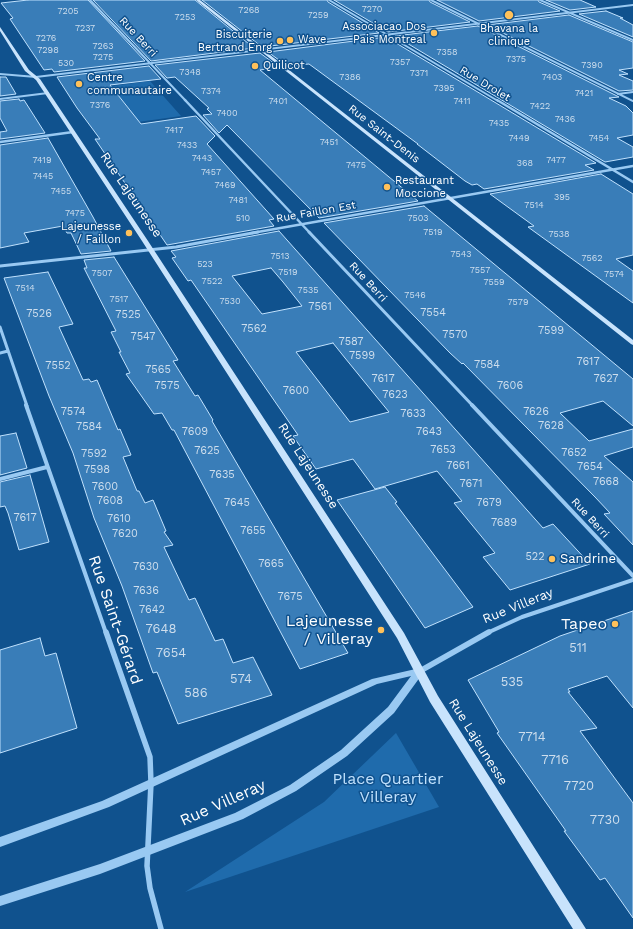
<!DOCTYPE html>
<html>
<head>
<meta charset="utf-8">
<style>
  body { margin:0 }
  canvas { display:block; background:#10528e }
</style>
</head>
<body>
<canvas width="633" height="929"></canvas>
<script>
const context = document.querySelector('canvas').getContext('2d');
context.lineJoin = 'round';
function fillPath(path, color) { context.fillStyle = color; context.fill(path, 'evenodd'); }
const toPath = rows => new Path2D(rows.map(r => 'M' + r).join(''));
function trace(path, color, width, dash) { context.strokeStyle = color; context.lineWidth = width; context.lineCap = dash ? 'butt' : 'round'; context.setLineDash(dash || []); context.stroke(path); }
function drawText(font, color, halo, rows, align = 'center') {
  context.font = font + ' "Work Sans",sans-serif'; context.lineWidth = 3; context.setLineDash([]); context.textBaseline = 'middle'; context.strokeStyle = halo; context.fillStyle = color; for (const [text, x, y, turn = 0] of rows) {
    context.save(); context.translate(x, y); context.rotate((+turn || 0) * Math.PI / 180); context.textAlign = isNaN(turn) ? turn : align; if (halo) context.strokeText(text, 0, 0); context.fillText(text, 0, 0); context.restore();
  }
}
fillPath(toPath([
  [150,81,181,116,124,124,131,111,116,92,109,93,105,87],
  [396,733,439,807,185,892,324,802]
]), '#1f6bac');
const building = toPath([
  [28,0,88,0,145,61,54,72,52,69,44,70,10,19,13,18,1,3,28,0],
  [93,0,195,0,254,48,151,61,93,0],
  [202,0,327,0,328,2,379,33,262,47,202,0],
  [334,0,429,0,430,2,470,22,388,32,334,0],
  [437,0,538,0,539,2,560,11,479,21,437,0],
  [546,0,580,0,596,7,570,10,546,0],
  [606,11,623,18,620,18,633,25,633,37,579,14,606,11],
  [569,15,633,42,633,68,619,70,628,74,619,75,633,81,633,90,619,91,487,25,569,15],
  [478,26,619,97,609,98,626,106,633,113,633,135,617,138,633,147,633,157,605,162,395,36,478,26],
  [386,37,596,163,585,165,594,170,484,189,477,184,472,185,465,181,417,144,418,144,309,64,287,66,268,52,386,37],
  [260,53,279,67,260,70,418,201,319,218,227,125,219,133,203,115,212,114,207,109,209,108,175,77,167,78,155,65,260,53],
  [149,66,161,79,110,85,141,124,196,116,215,136,207,144,274,219,269,220,274,226,167,245,95,139,100,139,77,108,57,77,149,66],
  [0,77,6,77,16,94,0,96,0,77],
  [19,99,20,101,24,100,45,133,0,139,0,132,7,131,0,118,0,101,19,99],
  [48,138,93,217,111,251,81,254,71,233,67,233,63,226,24,233,29,242,0,248,0,145,48,138],
  [601,174,633,194,633,255,616,259,633,271,633,303,528,227,534,226,490,194,601,174],
  [424,206,633,379,633,426,603,401,560,413,589,441,633,429,633,447,604,456,633,482,633,545,604,514,610,513,595,497,463,363,462,364,450,353,324,223,424,206],
  [279,231,543,528,553,524,590,564,510,590,483,557,495,553,454,503,462,501,437,471,375,489,353,459,316,469,293,436,298,435,191,280,188,281,172,258,176,257,171,251,279,231],
  [271,268,283,282,302,306,262,314,232,276,271,268],
  [333,343,345,358,389,412,350,422,296,352,333,343],
  [114,257,178,360,173,361,195,396,198,395,213,420,212,421,348,653,300,669,174,430,172,430,162,413,154,414,126,374,130,373,119,352,121,352,111,332,116,331,84,268,87,268,84,260,114,257],
  [48,272,73,324,59,327,83,380,89,379,91,382,97,380,118,430,120,429,131,455,123,457,137,491,139,491,145,503,153,500,166,531,164,532,173,545,164,547,189,600,195,598,215,641,223,639,233,663,253,657,272,695,178,724,157,672,153,673,122,586,94,518,73,453,49,396,4,278,48,272],
  [16,433,27,468,0,475,0,436,16,433],
  [30,475,49,542,19,550,8,513,5,506,0,507,0,482,30,475],
  [385,487,397,502,395,503,473,607,425,628,337,500,385,487],
  [633,611,633,708,607,676,568,689,570,692,568,692,597,728,580,731,633,803,633,918,605,878,600,880,564,831,566,831,497,733,499,732,468,680,560,636,633,611],
  [40,638,45,656,56,653,77,728,0,753,0,650,40,638]
]);
fillPath(building, '#397db8');
trace(building, '#c0e1fd', 1);
trace(toPath([
  [90,0,186,101],
  [329,0,498,101],
  [431,0,633,101],
  [540,0,633,40],
  [0,74,36,77,633,5],
  [618,94,633,92],
  [0,99,48,93]
]), '#99c9f2', 2);
trace(toPath([
  [185,100,310,233],
  [497,100,633,182],
  [0,142,73,132],
  [252,233,633,166]
]), '#99c9f2', 2.5);
trace(toPath([
  [309,232,473,406],
  [0,266,176,247,258,232],
  [0,327,27,406],
  [0,353,8,351]
]), '#99c9f2', 3);
trace(toPath([
  [26,405,106,633],
  [472,405,633,576],
  [0,479,47,467],
  [487,633,522,617,633,580]
]), '#99c9f2', 4);
trace(toPath([
  [106,632,150,757,151,783,147,866,150,888,161,929],
  [420,671,489,632]
]), '#99c9f2', 5.5);
fillPath(toPath([
  [420,668,423,669,424,671,423,673,394,713,347,756,296,791,243,819,100,874,0,906,0,896,100,864,235,813,290,785,341,750,388,707,411,676,377,684,109,807,0,847,0,837,102,801,372,679,420,668]
]), '#99c9f2');
fillPath(toPath([
  [196,0,200,0,633,340,633,345,631,344,196,0],
  [0,27,29,70,40,79,148,241,404,633,438,696,586,929,573,929,430,702,397,638,142,241,36,80,25,71,0,31,0,27]
]), '#c8e3fc');
for (const [x, y, r, color] of [
  [509,15,5,"#ffc15a"],
  [434,33,4,"#ffc15a"],
  [290,40,4,"#ffc15a"],
  [280,41,4,"#ffc15a"],
  [255,66,4,"#ffc15a"],
  [79,84,4,"#ffc15a"],
  [387,187,4,"#ffc15a"],
  [129,233,4,"#ffc15a"],
  [552,559,4,"#ffc15a"],
  [615,624,4,"#ffc15a"],
  [381,630,4,"#ffc15a"]
]) { const dot = new Path2D(); dot.arc(x, y, r, 0, 2 * Math.PI); context.fillStyle = color; context.fill(dot); trace(dot, '#10528e', 1.5); }
drawText('9px', '#cedeed', null, [
  ["7270",372,9],
  ["7268",249,10],
  ["7205",68,11],
  ["7259",318,15],
  ["7253",185,17],
  ["7237",85,28],
  ["7276",46,38],
  ["7263",103,46],
  ["7298",48,50],
  ["7358",447,52],
  ["7275",103,57],
  ["7375",516,59],
  ["7357",400,62],
  ["530",66,63],
  ["7390",592,65],
  ["7348",190,72],
  ["7371",419,73],
  ["7386",350,77],
  ["7403",552,77],
  ["7395",444,88],
  ["7374",211,91],
  ["7421",584,93],
  ["7401",278,101],
  ["7411",462,101],
  ["7376",100,105],
  ["7422",540,106],
  ["7400",227,113],
  ["7436",565,119],
  ["7435",499,123],
  ["7417",174,130],
  ["7449",519,138],
  ["7454",599,138],
  ["7451",329,142],
  ["7433",187,145],
  ["7443",202,158],
  ["7419",42,160],
  ["7477",556,160],
  ["368",525,163],
  ["7475",356,165],
  ["7457",211,172],
  ["7445",43,176],
  ["7469",225,185],
  ["7455",61,191],
  ["395",562,197],
  ["7481",238,200],
  ["7514",534,205],
  ["7475",75,213],
  ["510",243,218],
  ["7503",418,218],
  ["7519",433,232],
  ["7538",559,234],
  ["7543",461,254],
  ["7513",280,256],
  ["7562",592,258],
  ["523",205,264],
  ["7557",480,270],
  ["7519",288,272],
  ["7507",102,273],
  ["7574",614,274],
  ["7522",212,281],
  ["7559",494,282],
  ["7514",25,288],
  ["7535",308,290],
  ["7546",415,295],
  ["7517",119,299],
  ["7530",230,301],
  ["7579",518,302]
]);
drawText('11px', '#fff', '#10528e', [
  ["Associacao Dos",426,27,"right"],
  ["Pais Montreal",426,40,"right"],
  ["Bhavana la",509,29,"center"],
  ["clinique",509,42,"center"],
  ["Biscuiterie",272,35,"right"],
  ["Bertrand Enrg",272,48,"right"],
  ["Wave",298,40],
  ["Quilicot",263,66],
  ["Centre",87,78],
  ["communautaire",87,91],
  ["Restaurant",395,181],
  ["Moccione",395,194],
  ["Lajeunesse",121,227,"right"],
  ["/ Faillon",121,240,"right"]
], 'left');
drawText('11px', '#fff', '#10528e', [
  ["Rue Berri",138,37,47],
  ["Rue Drolet",485,84,31],
  ["Rue Saint-Denis",384,134,38],
  ["Rue Faillon Est",316,212,-10],
  ["Rue Berri",368,282,47],
  ["Rue Berri",590,518,47]
]);
drawText('11px', '#cedeed', null, [
  ["7561",320,307],
  ["7554",433,313],
  ["7526",39,314],
  ["7525",128,315],
  ["7562",254,329],
  ["7599",551,331],
  ["7570",455,335],
  ["7547",143,337],
  ["7587",351,342],
  ["7599",362,356],
  ["7617",588,362],
  ["7584",487,365],
  ["7552",58,366],
  ["7565",158,370],
  ["7617",383,379],
  ["7627",606,379],
  ["7575",167,386],
  ["7606",510,386],
  ["7600",296,391],
  ["7623",395,395],
  ["7574",73,412],
  ["7626",536,412],
  ["7633",413,414],
  ["7628",551,426],
  ["7584",89,427],
  ["7609",195,432],
  ["7643",429,432],
  ["7653",443,450],
  ["7625",207,451],
  ["7652",574,453],
  ["7592",94,454],
  ["7661",458,466],
  ["7654",590,467],
  ["7598",97,470],
  ["7635",222,475],
  ["7668",606,482],
  ["7671",471,484],
  ["7600",105,487],
  ["7608",110,501],
  ["7645",237,503],
  ["7679",489,503],
  ["7617",25,518],
  ["7610",119,519],
  ["7689",504,523],
  ["7655",253,531],
  ["7620",125,534],
  ["522",535,557],
  ["7665",271,564],
  ["7630",146,567],
  ["7636",146,591],
  ["7675",290,597],
  ["7642",152,610]
]);
drawText('13px', '#fff', '#10528e', [
  ["Rue Lajeunesse",131,195,56],
  ["Rue Lajeunesse",308,466,57],
  ["Rue Villeray",518,606,-22],
  ["Rue Lajeunesse",478,742,58]
]);
drawText('13px', '#fff', '#10528e', [
  ["Sandrine",560,559]
], 'left');
drawText('13px', '#cedeed', null, [
  ["7648",161,629],
  ["511",578,648],
  ["7654",171,653],
  ["574",241,679],
  ["535",512,682],
  ["586",196,693],
  ["7714",532,737],
  ["7716",555,760],
  ["7720",579,786],
  ["7730",605,820]
]);
drawText('16px', '#fff', '#10528e', [
  ["Rue Saint-Gérard",115,620,71],
  ["Rue Villeray",223,803,-24]
]);
drawText('16px', '#fff', '#10528e', [
  ["Lajeunesse",373,621],
  ["/ Villeray",373,639],
  ["Tapeo",607,624]
], 'right');
drawText('16px', '#c0e1fd', '#10528e', [
  ["Place Quartier",388,779],
  ["Villeray",388,797]
]);
</script>
</body>
</html>
